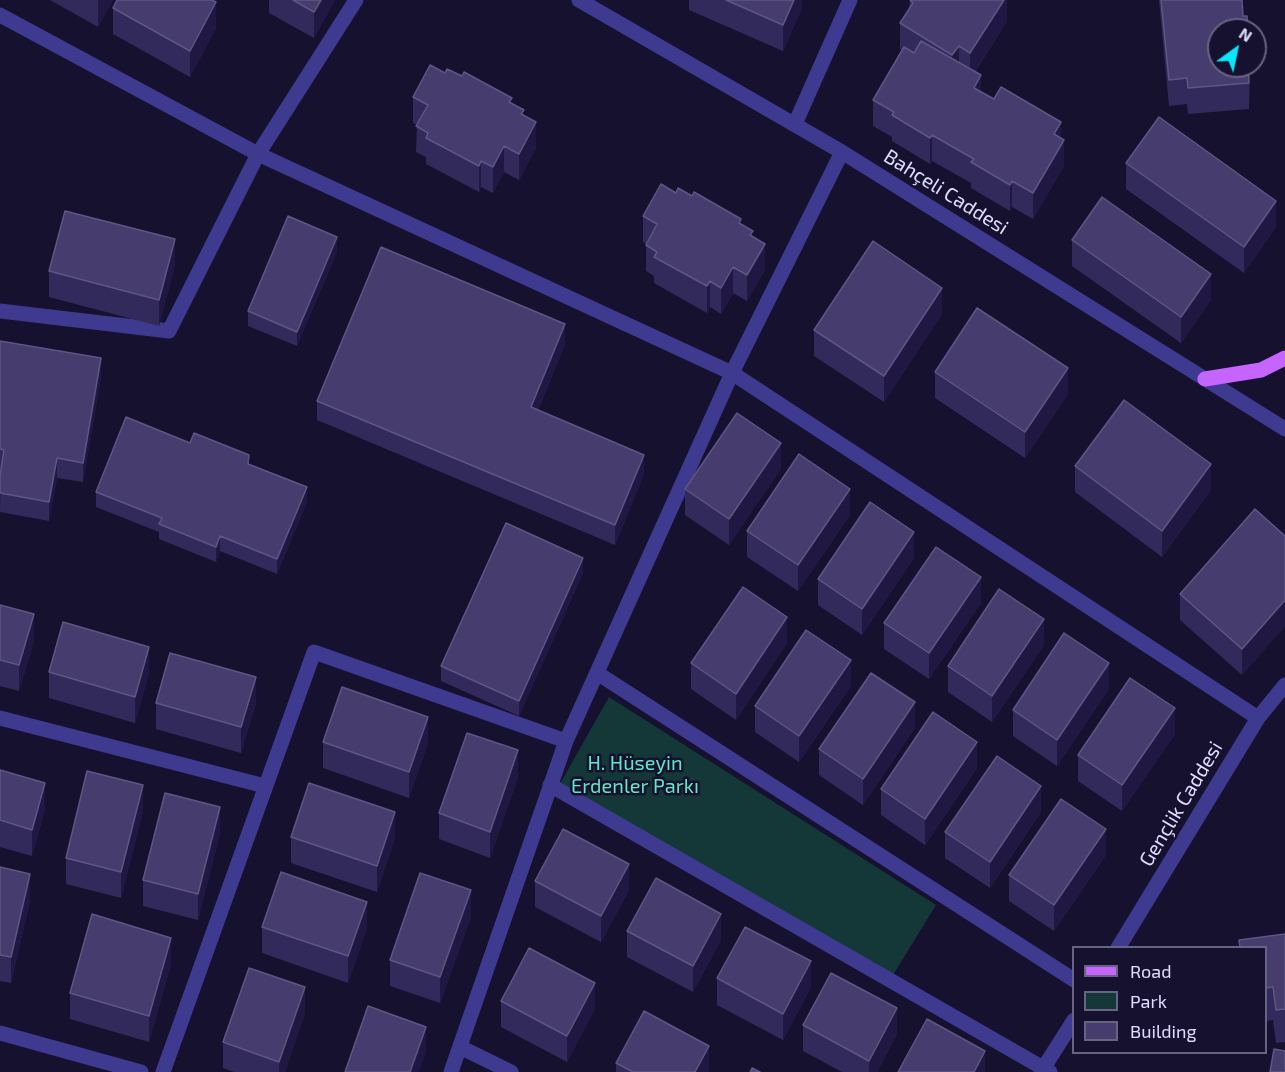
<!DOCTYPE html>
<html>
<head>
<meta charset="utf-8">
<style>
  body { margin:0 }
  #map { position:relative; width:1285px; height:1072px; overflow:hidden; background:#16112e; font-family:"Exo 2",sans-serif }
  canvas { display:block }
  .legend { position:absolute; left:1072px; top:946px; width:195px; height:108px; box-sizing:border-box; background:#16112e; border:2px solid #676382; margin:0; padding:8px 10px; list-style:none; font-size:18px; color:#e1ddff }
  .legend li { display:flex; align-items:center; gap:12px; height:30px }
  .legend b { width:30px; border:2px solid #676382 }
  .north { position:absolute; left:1207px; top:18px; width:60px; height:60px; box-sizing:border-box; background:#16112e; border:2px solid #676382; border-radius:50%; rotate:33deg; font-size:16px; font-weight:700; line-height:24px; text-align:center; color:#e1ddff }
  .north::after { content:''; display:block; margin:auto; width:21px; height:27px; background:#09e7ff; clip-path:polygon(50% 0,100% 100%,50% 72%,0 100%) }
</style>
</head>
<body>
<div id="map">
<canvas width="1285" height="1072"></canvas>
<ul class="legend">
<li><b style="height:8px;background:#c564ff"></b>Road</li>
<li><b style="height:16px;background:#133837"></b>Park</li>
<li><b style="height:16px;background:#463d6e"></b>Building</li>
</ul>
<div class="north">N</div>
</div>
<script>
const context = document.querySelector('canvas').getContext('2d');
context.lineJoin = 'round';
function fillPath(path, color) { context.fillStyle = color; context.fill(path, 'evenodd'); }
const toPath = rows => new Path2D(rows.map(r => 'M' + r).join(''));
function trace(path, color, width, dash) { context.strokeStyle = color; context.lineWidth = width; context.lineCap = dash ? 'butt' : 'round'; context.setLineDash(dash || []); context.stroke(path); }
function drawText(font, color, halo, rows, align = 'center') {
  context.font = font + ' "Exo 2",sans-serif'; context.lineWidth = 5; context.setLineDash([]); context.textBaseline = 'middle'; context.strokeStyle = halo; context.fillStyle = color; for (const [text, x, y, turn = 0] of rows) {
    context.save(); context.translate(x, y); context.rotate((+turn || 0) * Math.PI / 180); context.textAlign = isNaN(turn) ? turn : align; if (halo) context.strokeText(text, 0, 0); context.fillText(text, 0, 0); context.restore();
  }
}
fillPath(toPath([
  [609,697,936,905,890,980,557,789]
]), '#133837');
trace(toPath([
  [579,0,842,152,1285,429],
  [0,15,258,154,732,373,1258,718],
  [795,124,850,0],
  [0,311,169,331,258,154,356,0],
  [597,673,1074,980],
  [0,718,265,786],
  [550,785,1050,1072],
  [1118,948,1258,718,1285,685],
  [0,1033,141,1072],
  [460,1047,511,1072],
  [163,1072,314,652,566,741],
  [451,1072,566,741,732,373,842,152],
  [1041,1072,1074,1020]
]), '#3d3a8f', 15);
trace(toPath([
  [1205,379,1261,370,1285,358]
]), '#c564ff', 15);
fillPath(toPath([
  [50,0,113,0,98,27],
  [269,0,335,0,314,38,269,13],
  [689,0,802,0,802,8,783,51,689,10],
  [910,0,1007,0,1007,21,975,72,981,92,1061,138,1064,166,1033,219,1012,207,1010,211,971,188,971,183,932,161,930,164,892,141,892,137,873,126,873,100,902,50,900,49,900,23,909,8],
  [1159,0,1242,0,1219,66,1250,66,1249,109,1188,114,1187,104,1169,106],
  [113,8,216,28,190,77,113,34],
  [445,73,512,103,524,115,536,148,519,180,504,172,493,193,481,187,479,192,426,164,426,157,416,152,417,125,413,123,413,97],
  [1126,163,1276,227,1244,273,1126,189],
  [676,193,741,225,753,237,765,270,747,301,733,293,721,314,710,307,707,313,654,283,654,276,646,271,646,244,643,242,643,216],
  [1072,240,1211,300,1181,343,1072,266],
  [337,252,297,346,248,326,248,311],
  [175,265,159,326,49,297,49,271],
  [942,314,884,402,814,356,814,330],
  [0,341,101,377,83,482,57,478,49,521,0,512,1,468,0,468],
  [565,344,538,410,644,474,615,545,317,420,317,401],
  [935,372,1068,394,1025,458,935,398],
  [190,443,249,464,307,502,277,574,220,551,216,562,159,539,159,532,96,507,96,492],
  [1075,466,1211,490,1162,557,1075,492],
  [781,469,729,545,685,515,685,489],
  [850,515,798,591,747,557,747,531],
  [1285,536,1285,626,1242,675,1180,620,1180,594],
  [914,558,862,635,818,605,818,579],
  [583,573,519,716,441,681,441,666],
  [981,603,929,679,884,649,884,623],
  [0,605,34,641,19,691,0,686],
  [787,643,736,720,691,689,691,663],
  [1044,645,992,722,948,692,948,666],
  [49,672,149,673,135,723,49,698],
  [851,686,799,762,755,732,755,706],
  [1109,689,1057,766,1013,736,1013,710],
  [156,703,256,703,241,753,156,729],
  [915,728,863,805,819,775,819,749],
  [1175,734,1122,811,1078,781,1078,755],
  [323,742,428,743,409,798,323,768],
  [977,768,925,845,881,815,881,789],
  [0,770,45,809,32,856,0,847],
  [518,777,490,858,439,839,439,813],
  [143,811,121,898,66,884,66,858],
  [1041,812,990,888,945,858,945,832],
  [220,833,198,920,143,906,143,880],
  [291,837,395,838,377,892,291,863],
  [1106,855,1054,931,1009,901,1009,875],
  [0,867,30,901,11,983,0,981],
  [535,881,629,890,601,942,535,907],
  [471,917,440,1003,390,986,390,960],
  [262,927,367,928,348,983,262,953],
  [627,931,721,940,693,992,627,957],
  [1285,934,1285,1042,1276,1043,1273,1020,1266,1021,1266,948,1239,948,1239,940],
  [171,964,149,1042,70,1019,70,993],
  [717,978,811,987,783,1040,717,1005],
  [501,1001,595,1009,567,1062,501,1027],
  [305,1013,285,1072,234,1072,223,1068,223,1042],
  [803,1025,897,1034,877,1072,842,1072,803,1051],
  [616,1063,709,1072,616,1072]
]), '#332a5c');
fillPath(toPath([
  [99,0,113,0,98,27,98,1],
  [321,0,335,0,314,38,314,12],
  [794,0,802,0,802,8,783,51,783,25],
  [1004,0,1007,0,1007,21,970,79,970,53],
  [216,2,216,28,190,77,190,51],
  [959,46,959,72,952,81,952,55],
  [981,75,981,101,974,88],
  [536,122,536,148,519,180,519,154],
  [1061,122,1061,145,1064,140,1064,166,1033,219,1033,193,1054,134],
  [932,135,932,161,930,164,930,138],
  [504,146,504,172,493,193,493,167],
  [481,161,481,187,479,192,479,166],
  [1012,181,1012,207,1010,211,1010,185],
  [1276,201,1276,227,1244,273,1244,247],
  [337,237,337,252,297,346,297,332],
  [175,239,175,265,159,326,159,300],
  [765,244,765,270,747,301,747,275],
  [733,267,733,293,721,314,721,288],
  [1211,274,1211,300,1181,343,1181,317],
  [710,281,710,307,707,313,707,286],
  [942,288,942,314,884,402,884,376],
  [565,324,565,344,531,426,531,407],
  [101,358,101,377,83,482,83,463],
  [1068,368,1068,394,1025,458,1025,432],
  [781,443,781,469,729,545,729,519],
  [644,455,644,474,615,545,615,525],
  [57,458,57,478,49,521,49,502],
  [1211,464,1211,490,1162,557,1162,531],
  [307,487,307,502,277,574,277,559],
  [850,489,850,515,798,591,798,565],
  [914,532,914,558,862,635,862,609],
  [220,536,220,551,216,562,216,547],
  [583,558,583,573,519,716,519,701],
  [981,577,981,603,929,679,929,653],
  [1285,600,1285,626,1242,675,1242,649],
  [34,614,34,641,19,691,19,665],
  [787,617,787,643,736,720,736,694],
  [1044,619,1044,645,992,722,992,696],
  [149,647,149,673,135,723,135,697],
  [851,660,851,686,799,762,799,736],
  [1109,663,1109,689,1057,766,1057,740],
  [256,677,256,703,241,753,241,727],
  [915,702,915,728,863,805,863,779],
  [1175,708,1175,734,1122,811,1122,785],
  [428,717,428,743,409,798,409,772],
  [977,742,977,768,925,845,925,819],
  [518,750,518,777,490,858,490,832],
  [45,783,45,809,32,856,32,830],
  [143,785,143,811,121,898,121,872],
  [1041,786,1041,812,990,888,990,862],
  [220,807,220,833,198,920,198,894],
  [395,812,395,838,377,892,377,866],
  [1106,829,1106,855,1054,931,1054,905],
  [629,864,629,890,601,942,601,916],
  [30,874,30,901,11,983,11,957],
  [471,890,471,917,440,1003,440,977],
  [367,902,367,928,348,983,348,956],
  [721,914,721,940,693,992,693,966],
  [171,938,171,964,149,1042,149,1016],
  [811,961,811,987,783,1040,783,1014],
  [595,983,595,1009,567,1062,567,1036],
  [305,987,305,1013,285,1072,279,1072,279,1062],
  [897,1008,897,1034,877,1072,869,1072,869,1061],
  [426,1027,426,1053,419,1072,410,1072],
  [709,1046,709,1072,695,1072],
  [985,1051,985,1072,974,1072]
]), '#201842');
const building = toPath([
  [117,0,212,0,216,2,190,51,113,8,117,0],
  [293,0,321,0,314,12,293,0],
  [726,0,794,0,783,25,726,0],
  [910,0,1004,0,970,53,959,46,952,55,900,23,913,3,910,0],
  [1161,0,1242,0,1243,16,1247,16,1248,30,1219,30,1219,66,1248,66,1249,83,1188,88,1187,78,1169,80,1161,0],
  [921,41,981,75,974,88,994,99,1001,87,1061,122,1054,134,1064,140,1033,193,1012,181,1010,185,971,162,974,159,932,135,930,138,892,115,894,112,873,100,904,47,914,53,921,41],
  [430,65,445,73,447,69,462,76,464,72,512,98,509,102,524,110,521,114,536,122,519,154,504,146,493,167,481,161,479,166,426,138,428,133,416,126,428,105,413,97,430,65],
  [1159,117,1276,201,1244,247,1126,163,1159,117],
  [661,184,676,193,678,188,692,196,694,192,741,219,739,223,753,231,750,235,765,244,747,275,733,267,721,288,710,281,707,286,654,257,657,252,646,245,657,224,643,216,661,184],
  [1102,197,1211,274,1181,317,1072,240,1102,197],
  [65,211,175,239,159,300,49,271,65,211],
  [288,216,337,237,297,332,248,311,288,216],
  [873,241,942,288,884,376,814,330,873,241],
  [381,247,565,324,531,407,644,455,615,525,317,401,381,247],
  [977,308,1068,368,1025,432,935,372,977,308],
  [0,341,101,358,83,463,57,458,49,502,0,493,0,476,4,450,0,449,0,341],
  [1124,400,1211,464,1162,531,1075,466,1124,400],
  [737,413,781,443,729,519,685,489,737,413],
  [126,417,190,443,194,433,249,455,248,464,307,487,277,559,220,536,216,547,159,524,162,518,96,492,126,417],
  [799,454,850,489,798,565,747,531,799,454],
  [870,502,914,532,862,609,818,579,870,502],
  [1255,509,1285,536,1285,600,1242,649,1180,594,1255,509],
  [506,523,583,558,519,701,441,666,506,523],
  [936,547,981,577,929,653,884,623,936,547],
  [743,587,787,617,736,694,691,663,743,587],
  [999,589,1044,619,992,696,948,666,999,589],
  [0,605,34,614,19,665,0,660,0,605],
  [63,622,149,647,135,697,49,672,63,622],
  [806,630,851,660,799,736,755,706,806,630],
  [1064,633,1109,663,1057,740,1013,710,1064,633],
  [170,653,256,677,241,727,156,703,170,653],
  [871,673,915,702,863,779,819,749,871,673],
  [1130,678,1175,708,1122,785,1078,755,1130,678],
  [342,687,428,717,409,772,323,742,342,687],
  [933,712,977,742,925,819,881,789,933,712],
  [467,733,518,750,490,832,439,813,467,733],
  [997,756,1041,786,990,862,945,832,997,756],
  [0,770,45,783,32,830,0,820,0,770],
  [87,771,143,785,121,872,66,858,87,771],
  [309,783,395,812,377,866,291,837,309,783],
  [165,793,220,807,198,894,143,880,165,793],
  [1061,799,1106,829,1054,905,1009,875,1061,799],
  [563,829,629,864,601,916,535,881,563,829],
  [0,867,30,874,11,957,0,955,0,867],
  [281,872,367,902,348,956,262,927,281,872],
  [420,873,471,890,440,977,390,960,420,873],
  [656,878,721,914,693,966,627,931,656,878],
  [92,914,171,938,149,1016,70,993,92,914],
  [745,927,811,961,783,1014,717,978,745,927],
  [1285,934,1285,1009,1276,1010,1273,987,1266,988,1266,948,1240,948,1239,940,1285,934],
  [529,948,595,983,567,1036,501,1001,529,948],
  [249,968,305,987,279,1062,223,1042,249,968],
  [831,973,897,1008,869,1061,803,1025,831,973],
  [368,1006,426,1027,410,1072,345,1072,368,1006],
  [644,1011,709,1046,695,1072,633,1072,616,1063,644,1011],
  [927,1019,985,1051,974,1072,898,1072,927,1019],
  [1274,1049,1285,1051,1285,1072,1270,1072,1274,1049],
  [752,1068,760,1072,750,1072,752,1068]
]);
fillPath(building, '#463d6e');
trace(building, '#5e5684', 1.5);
drawText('20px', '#e1ddff', '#16112e', [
  ["Bahçeli Caddesi",946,192,32],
  ["Gençlik Caddesi",1181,804,-59]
]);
drawText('20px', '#62e6c5', '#16112e', [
  ["H. Hüseyin",635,763],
  ["Erdenler Parkı",635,786]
]);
</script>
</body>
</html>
